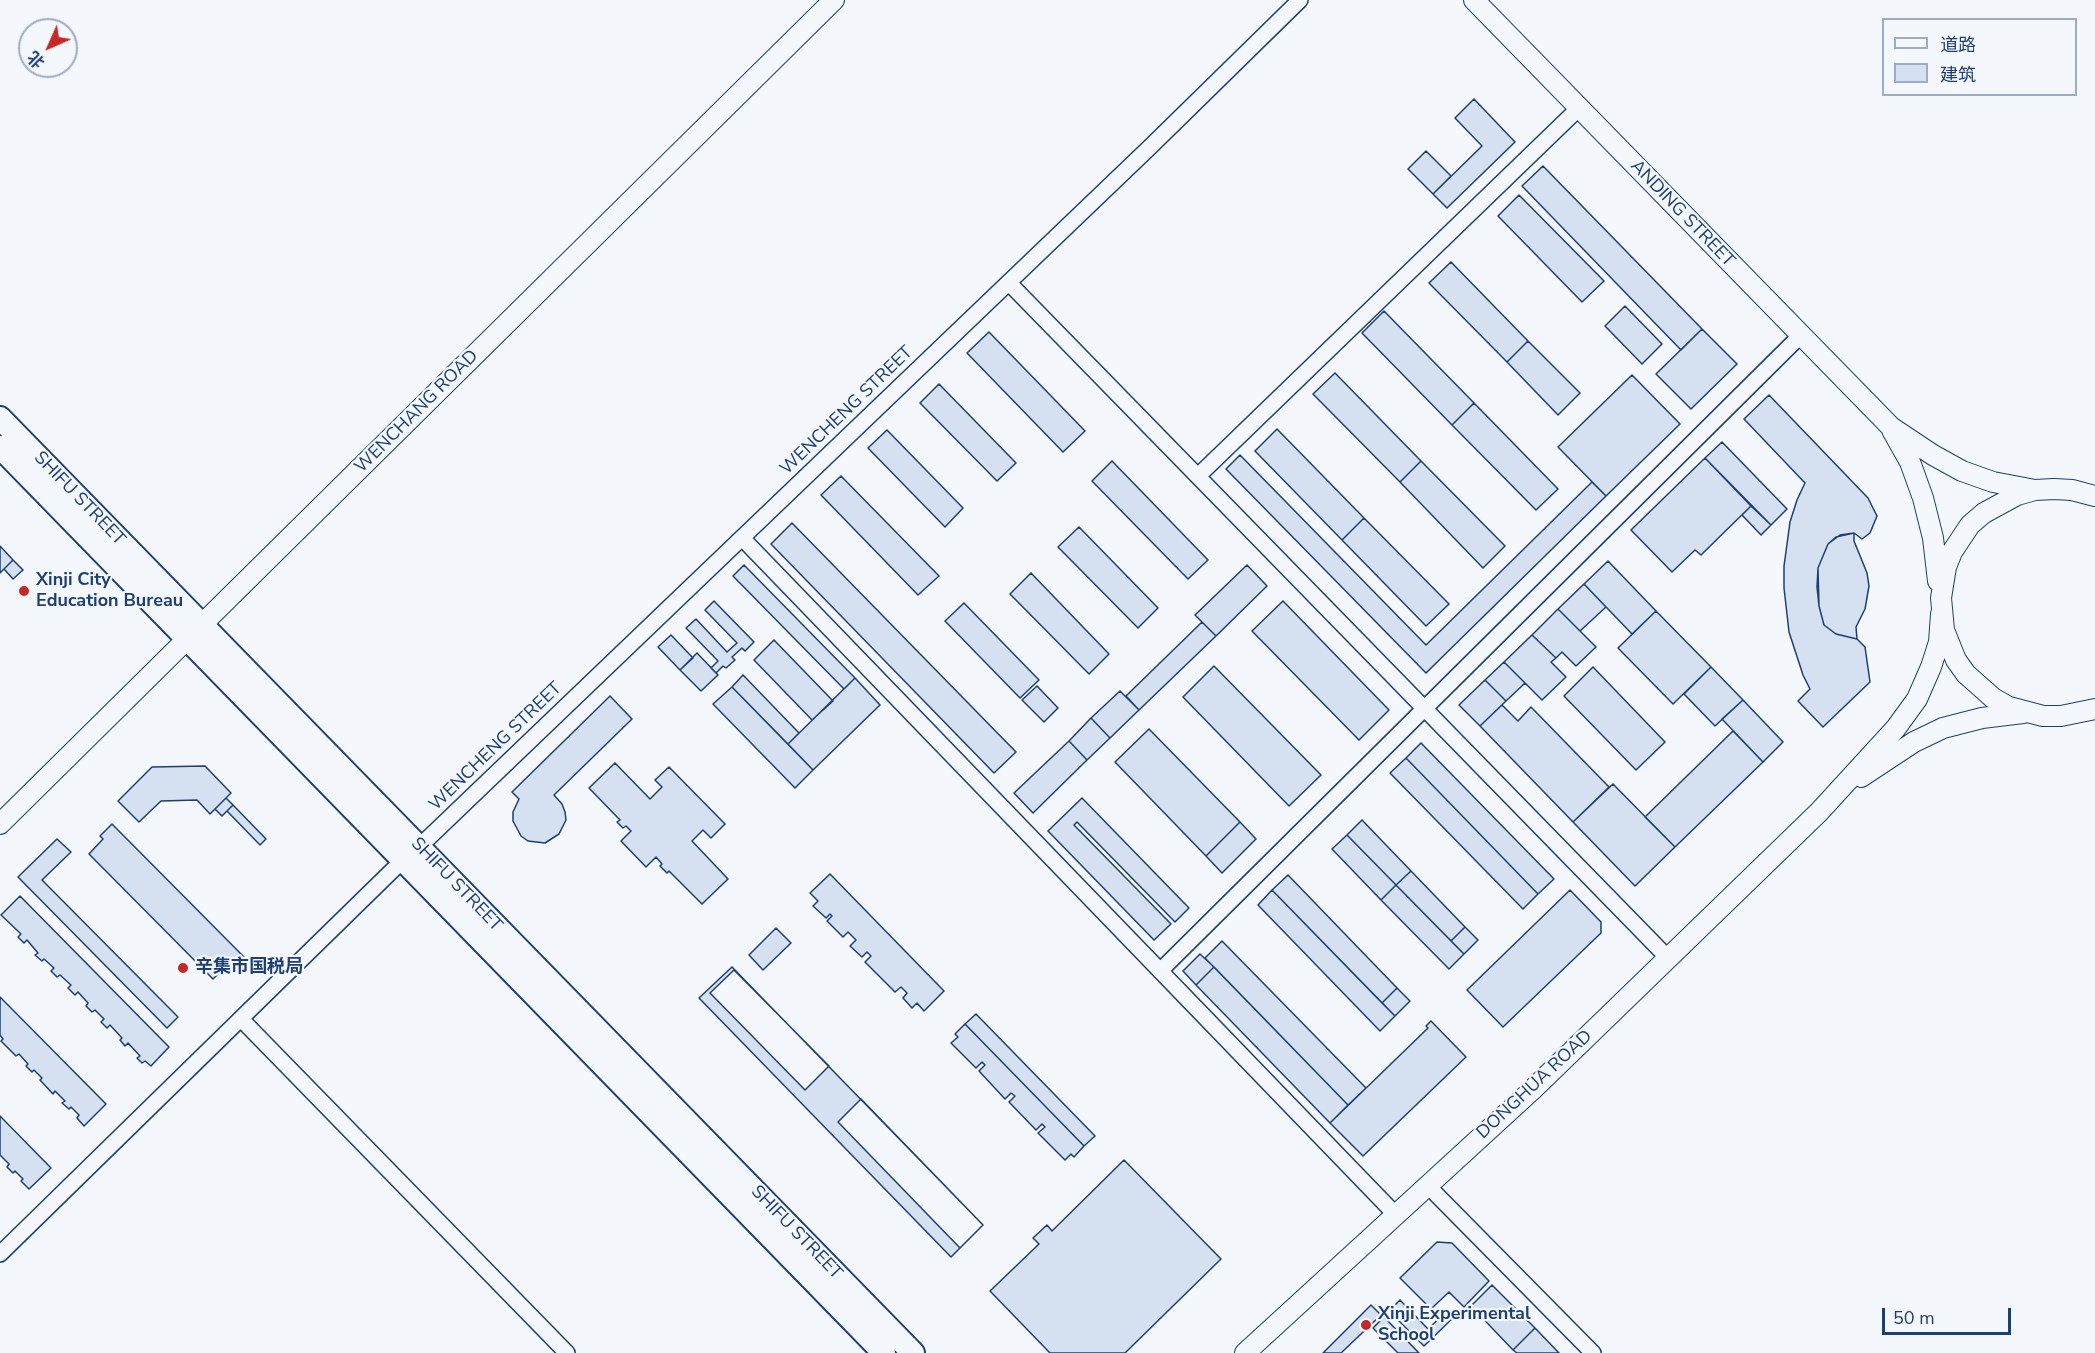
<!DOCTYPE html>
<html>
<head>
<meta charset="utf-8">
<style>
  body { margin:0 }
  #map { position:relative; width:2095px; height:1353px; overflow:hidden; background:#f4f7fb; font-family:"Nunito Sans","Noto Sans SC",sans-serif }
  canvas { display:block }
  .legend { position:absolute; left:1882px; top:18px; width:195px; height:78px; box-sizing:border-box; background:#f4f7fb; border:2px solid #9eadc5; margin:0; padding:8px 10px; list-style:none; font-size:18px; color:#1d3f73 }
  .legend li { display:flex; align-items:center; gap:12px; height:30px }
  .legend b { width:30px; border:2px solid #9eadc5 }
  .north { position:absolute; left:18px; top:18px; width:60px; height:60px; box-sizing:border-box; background:#f4f7fb; border:2px solid #9eadc5; border-radius:50%; rotate:225deg; font-size:16px; font-weight:700; line-height:24px; text-align:center; color:#1d3f73 }
  .north::after { content:''; display:block; margin:auto; width:21px; height:27px; background:#c62828; clip-path:polygon(50% 0,100% 100%,50% 72%,0 100%) }
  .scale { position:absolute; left:1882px; top:1308px; width:129px; height:27px; box-sizing:border-box; border:3px solid #1d3f73; border-top:0; padding-left:8px; font-size:18px; line-height:21px; white-space:nowrap; color:#1d3f73; -webkit-text-stroke:4px #f4f7fb; paint-order:stroke }
</style>
</head>
<body>
<div id="map">
<canvas width="2095" height="1353"></canvas>
<ul class="legend">
<li><b style="height:8px;background:#f4f7fb"></b>道路</li>
<li><b style="height:16px;background:#d5e0f0"></b>建筑</li>
</ul>
<div class="north">北</div>
<div class="scale">50 m</div>
</div>
<script>
const context = document.querySelector('canvas').getContext('2d');
context.lineJoin = 'round';
function fillPath(path, color) { context.fillStyle = color; context.fill(path, 'evenodd'); }
const toPath = rows => new Path2D(rows.map(r => 'M' + r).join(''));
function trace(path, color, width, dash) { context.strokeStyle = color; context.lineWidth = width; context.lineCap = dash ? 'butt' : 'round'; context.setLineDash(dash || []); context.stroke(path); }
function drawText(font, color, halo, rows, align = 'center') {
  context.font = font + ' "Nunito Sans","Noto Sans SC",sans-serif'; context.lineWidth = 4.5; context.setLineDash([]); context.textBaseline = 'middle'; context.strokeStyle = halo; context.fillStyle = color; for (const [text, x, y, turn = 0] of rows) {
    context.save(); context.translate(x, y); context.rotate((+turn || 0) * Math.PI / 180); context.textAlign = isNaN(turn) ? turn : align; if (halo) context.strokeText(text, 0, 0); context.fillText(text, 0, 0); context.restore();
  }
}
const building = toPath([
  [1474,99,1515,142,1447,208,1433,194,1482,146,1455,118,1474,99],
  [1426,151,1451,176,1433,194,1408,169,1426,151],
  [1543,166,1702,329,1681,350,1522,186,1543,166],
  [1519,195,1604,281,1582,302,1498,216,1519,195],
  [1451,262,1528,341,1507,362,1429,283,1451,262],
  [1625,306,1662,344,1642,364,1605,326,1625,306],
  [1384,311,1474,403,1452,425,1362,333,1384,311],
  [1702,329,1737,364,1691,409,1656,374,1702,329],
  [989,332,1085,431,1063,452,967,353,989,332],
  [1528,341,1580,393,1558,415,1507,362,1528,341],
  [1335,373,1421,461,1400,482,1313,394,1335,373],
  [1632,375,1680,424,1606,496,1558,447,1632,375],
  [939,384,1016,463,997,481,920,403,939,384],
  [1769,395,1868,498,1877,516,1870,533,1862,539,1854,533,1836,537,1828,544,1818,568,1819,606,1824,625,1836,634,1857,639,1865,647,1870,682,1823,727,1798,701,1810,689,1803,675,1789,632,1784,588,1784,566,1790,522,1797,500,1805,483,1744,419,1769,395],
  [1474,403,1558,489,1536,510,1452,425,1474,403],
  [1277,429,1364,518,1342,540,1255,451,1277,429],
  [887,430,963,508,945,527,868,448,887,430],
  [1722,442,1787,509,1771,525,1705,458,1722,442],
  [1240,455,1426,645,1592,482,1606,496,1426,673,1226,469,1240,455],
  [1705,458,1751,506,1701,555,1695,550,1672,572,1631,530,1705,458],
  [1112,461,1208,560,1188,579,1092,481,1112,461],
  [1421,461,1505,546,1483,568,1400,482,1421,461],
  [841,476,939,576,918,595,821,495,841,476],
  [1751,506,1771,525,1761,535,1742,515,1751,506],
  [1364,518,1449,604,1426,626,1342,540,1364,518],
  [792,523,1016,752,994,773,771,544,792,523],
  [1079,527,1158,608,1138,628,1058,547,1079,527],
  [1854,533,1854,541,1867,573,1869,586,1865,609,1856,627,1857,639,1836,634,1824,625,1819,606,1817,587,1818,568,1828,544,1840,535,1854,533],
  [0,546,13,560,0,573,0,546],
  [13,560,23,570,13,579,4,569,13,560],
  [1608,561,1656,611,1632,634,1584,584,1608,561],
  [744,565,855,678,844,689,733,576,744,565],
  [1247,565,1267,586,1216,636,1195,615,1247,565],
  [1031,573,1109,654,1089,674,1010,594,1031,573],
  [1584,584,1606,607,1580,631,1558,609,1584,584],
  [714,601,754,642,745,651,742,648,732,657,735,660,726,668,723,666,716,673,711,668,718,661,686,628,696,619,727,652,737,643,705,610,714,601],
  [1283,601,1389,710,1359,740,1252,631,1283,601],
  [964,603,1039,680,1020,698,945,621,964,603],
  [1558,609,1596,647,1576,666,1562,652,1556,658,1532,635,1558,609],
  [1656,611,1711,667,1673,704,1618,648,1656,611],
  [1202,622,1216,636,1139,710,1126,696,1202,622],
  [671,635,693,658,680,670,658,647,671,635],
  [1532,635,1556,658,1551,662,1566,677,1542,700,1504,662,1532,635],
  [774,640,833,701,812,720,754,660,774,640],
  [697,653,718,675,701,691,680,670,697,653],
  [1504,662,1525,683,1506,701,1485,680,1504,662],
  [1214,666,1321,775,1289,806,1183,697,1214,666],
  [1593,667,1665,742,1636,770,1564,696,1593,667],
  [1711,667,1743,700,1715,726,1684,694,1711,667],
  [743,675,799,733,788,744,732,687,743,675],
  [855,678,880,705,813,770,788,744,855,678],
  [1485,680,1506,701,1480,726,1459,705,1485,680],
  [1037,686,1058,708,1044,722,1022,700,1037,686],
  [732,687,813,770,795,788,713,704,732,687],
  [1120,691,1139,710,1110,738,1091,718,1120,691],
  [610,696,632,719,554,795,562,804,565,812,566,820,559,834,545,843,528,841,521,836,513,821,513,812,519,799,512,792,610,696],
  [1743,700,1783,742,1763,762,1722,719,1743,700],
  [1502,705,1518,721,1531,707,1609,787,1573,822,1480,726,1502,705],
  [1091,718,1110,738,1087,760,1069,741,1091,718],
  [1149,729,1240,822,1206,856,1115,762,1149,729],
  [1733,731,1763,762,1675,847,1645,817,1733,731],
  [1069,741,1087,760,1033,813,1014,793,1069,741],
  [1421,743,1554,879,1538,894,1406,758,1421,743],
  [1406,758,1538,894,1523,909,1390,773,1406,758],
  [615,763,650,799,662,787,655,780,669,767,725,824,711,838,703,830,692,841,728,879,702,904,669,871,667,873,660,866,662,864,656,857,646,867,621,841,631,831,626,826,623,828,617,822,620,820,589,788,615,763],
  [205,766,231,793,210,814,197,800,161,801,139,822,118,801,152,767,205,766],
  [1613,784,1675,847,1635,886,1573,822,1613,784],
  [226,798,233,805,222,816,215,809,226,798],
  [1082,798,1189,908,1175,922,1077,822,1074,825,1171,924,1154,940,1048,831,1082,798],
  [233,805,266,839,260,845,227,811,233,805],
  [1362,820,1411,871,1396,885,1347,835,1362,820],
  [1240,822,1256,839,1222,873,1206,856,1240,822],
  [112,824,244,957,232,969,227,965,213,979,89,854,103,839,100,836,112,824],
  [1347,835,1396,885,1381,900,1332,849,1347,835],
  [57,839,71,852,42,880,178,1017,167,1028,18,877,57,839],
  [1411,871,1465,927,1451,941,1396,885,1411,871],
  [830,874,944,991,924,1011,917,1003,912,1008,903,998,907,993,901,987,895,992,865,962,871,956,867,952,862,957,850,946,856,940,848,932,843,937,827,921,832,916,830,914,826,918,813,906,818,901,810,893,830,874],
  [1288,875,1397,988,1382,1003,1272,890,1288,875],
  [1396,885,1464,954,1449,969,1381,900,1396,885],
  [1272,890,1395,1016,1380,1031,1258,905,1272,890],
  [1570,890,1601,922,1601,933,1503,1027,1467,990,1570,890],
  [20,896,169,1047,151,1066,145,1061,142,1063,137,1058,140,1056,128,1043,125,1046,120,1040,122,1038,110,1025,107,1028,101,1022,104,1019,95,1010,92,1012,86,1006,88,1003,78,992,75,995,68,988,71,985,60,975,57,977,51,971,54,968,44,959,42,961,35,955,38,953,27,940,24,943,18,937,21,934,1,915,20,896],
  [1465,927,1478,940,1464,954,1451,941,1465,927],
  [776,928,791,943,763,970,749,955,776,928],
  [1222,941,1366,1088,1348,1105,1205,958,1222,941],
  [1200,954,1214,967,1196,985,1183,971,1200,954],
  [732,967,983,1225,951,1257,699,998,732,967],
  [1214,967,1348,1105,1330,1123,1196,985,1214,967],
  [734,970,829,1066,805,1090,710,993,734,970],
  [1397,988,1410,1001,1395,1016,1382,1003,1397,988],
  [0,997,106,1104,84,1126,77,1118,79,1115,71,1107,69,1109,62,1103,65,1101,55,1091,53,1094,40,1080,42,1078,34,1070,32,1072,26,1066,28,1064,19,1054,16,1056,1,1041,3,1039,0,1035,0,997],
  [976,1014,1095,1136,1084,1146,965,1024,976,1014],
  [1431,1021,1466,1057,1363,1156,1330,1123,1428,1028,1426,1026,1431,1021],
  [965,1024,1084,1146,1074,1157,1071,1154,1065,1160,1038,1133,1045,1127,1042,1124,1036,1130,1009,1102,1015,1096,1011,1093,1005,1099,979,1071,985,1065,982,1062,976,1068,951,1043,958,1037,955,1034,965,1024],
  [861,1099,983,1225,960,1248,838,1122,861,1099],
  [0,1116,51,1168,29,1189,21,1181,23,1179,15,1171,13,1173,7,1167,9,1164,0,1155,0,1116],
  [1124,1160,1221,1259,1125,1353,1050,1353,990,1291,1039,1244,1033,1238,1047,1225,1052,1231,1124,1160],
  [1437,1242,1452,1243,1489,1281,1464,1307,1449,1292,1431,1309,1400,1278,1437,1242],
  [1492,1285,1535,1328,1513,1350,1471,1306,1492,1285],
  [1400,1300,1428,1329,1448,1310,1455,1316,1424,1346,1389,1311,1400,1300],
  [1371,1305,1381,1315,1341,1353,1323,1353,1371,1305],
  [1384,1317,1419,1353,1398,1353,1373,1328,1384,1317],
  [1535,1328,1559,1353,1517,1353,1513,1350,1535,1328]
]);
fillPath(building, '#d5e0f0');
trace(building, '#1d3f73', 1.5);
const minor = toPath([
  [1009,283,1669,959],
  [1198,476,1579,108],
  [743,539,1395,1214],
  [419,847,1150,147,1300,0],
  [1160,971,1801,335],
  [241,1019,567,1353],
  [1427,1185,1593,1353],
  [0,1254,403,860]
]);
const tertiary = toPath([
  [1474,0,1891,427,1933,455,1962,471,1993,482,2035,490],
  [1892,430,1910,462,1923,498,1933,538,1938,581],
  [2095,496,2072,490,2054,489,2035,490,2017,495,1984,513,1970,525,1952,552,1946,567,1941,598,1944,630,1956,660,1966,674,1993,698,2009,707,2043,716,2061,716,2095,709],
  [1861,777,1914,742,1943,728,1982,718,2023,713],
  [0,824,834,0],
  [1245,1353,1530,1092,1819,812,1896,728,1917,699,1931,667,1939,642,1941,614]
]);
const secondary = toPath([
  [0,418,913,1353],
  [0,447,884,1353]
]);
trace(minor, '#1d3f73', 18);
trace(tertiary, '#1d3f73', 22);
trace(secondary, '#1d3f73', 26);
trace(minor, '#f4f7fb', 15);
trace(tertiary, '#f4f7fb', 20);
trace(secondary, '#f4f7fb', 22);
for (const [x, y, r, color] of [
  [24,591,6,"#c62828"],
  [183,968,6,"#c62828"],
  [1366,1325,6,"#c62828"]
]) { const dot = new Path2D(); dot.arc(x, y, r, 0, 2 * Math.PI); context.fillStyle = color; context.fill(dot); trace(dot, '#f4f7fb', 2); }
drawText('18px', '#1d3f73', '#f4f7fb', [
  ["ANDING STREET",1682,214,46],
  ["WENCHENG STREET",847,411,-44],
  ["WENCHANG ROAD",417,412,-45],
  ["SHIFU STREET",79,499,46],
  ["WENCHENG STREET",496,747,-44],
  ["SHIFU STREET",456,885,46],
  ["DONGHUA ROAD",1535,1085,-43],
  ["SHIFU STREET",796,1233,46]
]);
drawText('bold 18px', '#1d3f73', '#f4f7fb', [
  ["Xinji City",36,581],
  ["Education Bureau",36,602],
  ["辛集市国税局",195,968],
  ["Xinji Experimental",1378,1315],
  ["School",1378,1336]
], 'left');
</script>
</body>
</html>
